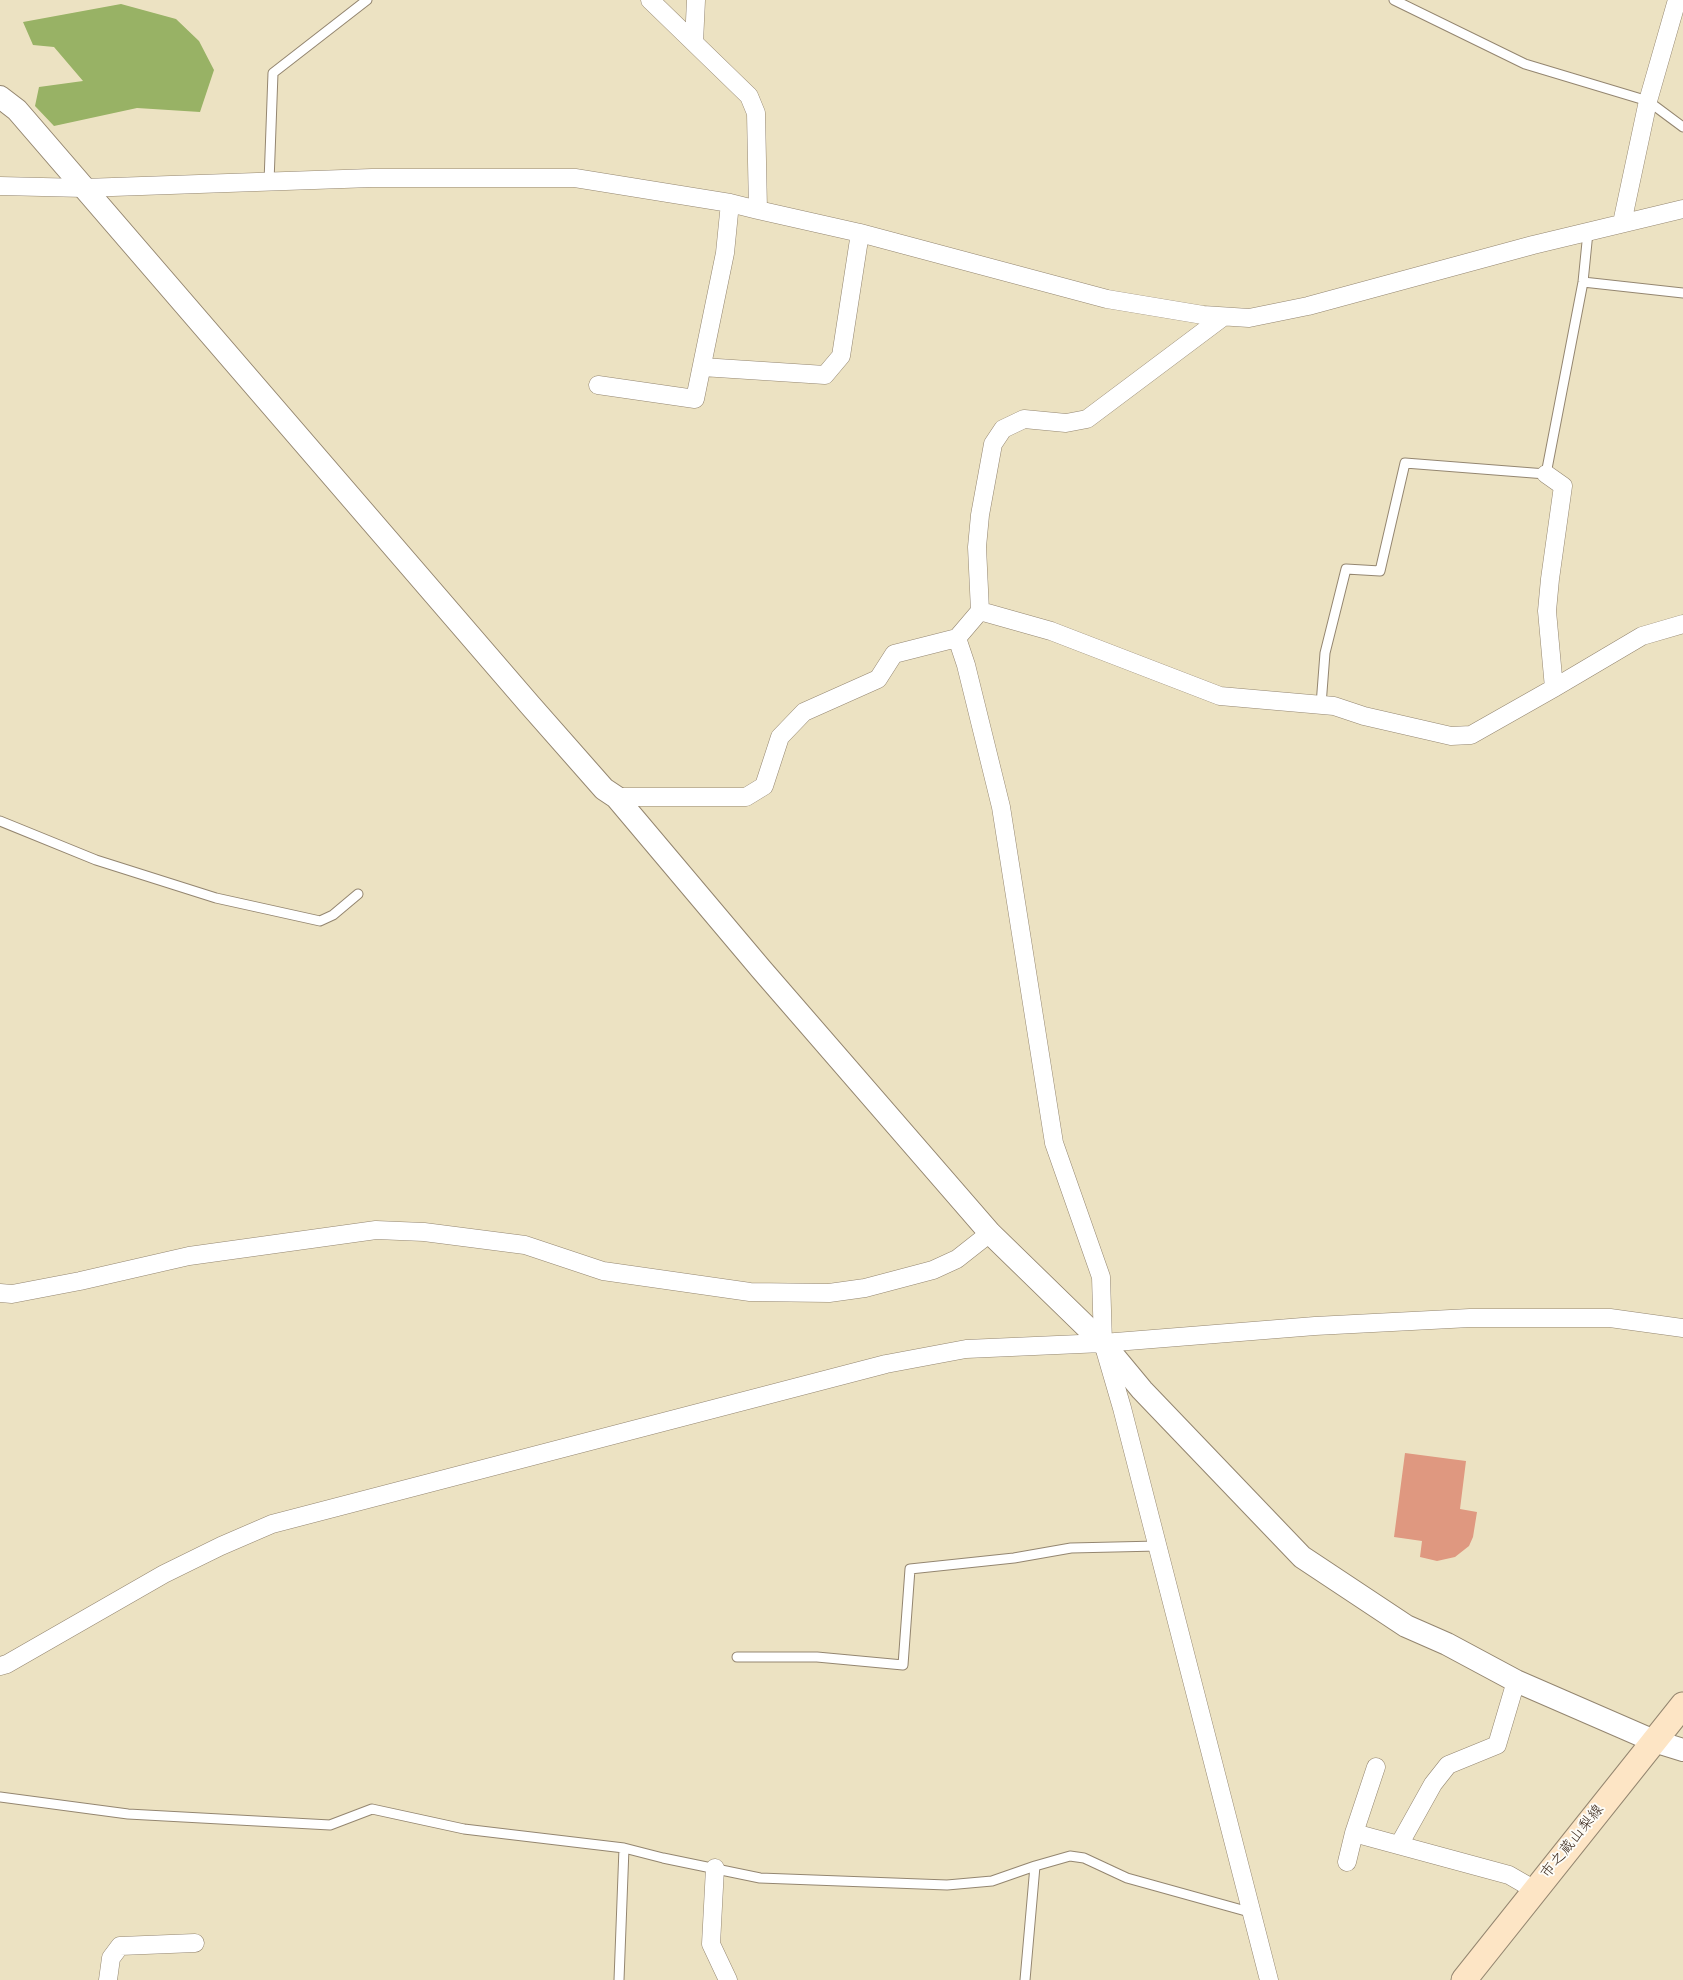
<!DOCTYPE html>
<html>
<head>
<meta charset="utf-8">
<style>
  body { margin:0 }
  canvas { display:block; background:#ece2c2 }
</style>
</head>
<body>
<canvas width="1683" height="1980"></canvas>
<script>
const context = document.querySelector('canvas').getContext('2d');
context.lineJoin = 'round';
function fillPath(path, color) { context.fillStyle = color; context.fill(path, 'evenodd'); }
const toPath = rows => new Path2D(rows.map(r => 'M' + r).join(''));
function trace(path, color, width, dash) { context.strokeStyle = color; context.lineWidth = width; context.lineCap = dash ? 'butt' : 'round'; context.setLineDash(dash || []); context.stroke(path); }
function drawText(font, color, halo, rows, align = 'center') {
  context.font = font + ' "Architects Daughter","Klee One",sans-serif'; context.lineWidth = 4; context.setLineDash([]); context.textBaseline = 'middle'; context.strokeStyle = halo; context.fillStyle = color; for (const [text, x, y, turn = 0] of rows) {
    context.save(); context.translate(x, y); context.rotate((+turn || 0) * Math.PI / 180); context.textAlign = isNaN(turn) ? turn : align; if (halo) context.strokeText(text, 0, 0); context.fillText(text, 0, 0); context.restore();
  }
}
fillPath(toPath([
  [121,4,176,19,199,41,214,70,200,112,137,108,54,126,35,106,39,87,83,81,54,47,33,45,23,22]
]), '#98b265');
fillPath(toPath([
  [1405,1453,1466,1461,1460,1509,1477,1512,1473,1537,1469,1546,1455,1557,1437,1561,1420,1557,1422,1541,1394,1537]
]), '#df9880');
const service = toPath([
  [1394,0,1525,64,1648,101,1683,127],
  [269,182,273,73,367,0],
  [1583,282,1683,293],
  [1321,705,1325,653,1346,569,1380,571,1405,463,1546,474,1583,282,1588,232],
  [0,821,96,860,216,898,320,921,333,915,358,894],
  [737,1657,817,1657,903,1665,910,1569,1014,1558,1071,1548,1158,1546],
  [0,1797,128,1814,330,1825,372,1809,464,1829,624,1848,663,1858,760,1878,947,1885,992,1881,1035,1866,1070,1856,1084,1858,1127,1878,1253,1913],
  [619,1980,624,1848],
  [1025,1980,1035,1866]
]);
const minor = toPath([
  [650,0,749,96,756,113,758,210],
  [694,42,696,0],
  [0,186,84,188,372,178,575,178,730,203,758,210,860,233,1107,299,1203,315,1249,318,1308,306,1533,245,1683,209],
  [1622,223,1648,101,1677,0],
  [702,367,825,375,841,356,860,233],
  [598,385,695,399,725,253,730,203],
  [1546,474,1563,486,1550,579,1547,611,1554,688],
  [980,611,1051,631,1220,696,1334,706,1364,716,1451,736,1471,735,1554,688,1642,636,1683,624],
  [957,638,966,665,1001,807,1054,1143,1101,1277,1103,1343,1122,1408,1269,1980],
  [616,797,746,797,764,786,780,737,804,712,878,679,894,654,957,638,980,611,977,547,980,515,993,444,1003,429,1024,419,1066,423,1087,419,1223,317],
  [0,1293,12,1294,80,1281,189,1256,376,1230,424,1232,525,1245,603,1271,750,1292,829,1293,865,1288,933,1270,957,1259,990,1233],
  [0,1666,7,1664,164,1574,221,1546,272,1524,886,1364,966,1349,1103,1343,1315,1326,1470,1318,1610,1318,1683,1328],
  [1376,1767,1354,1833,1509,1875,1535,1890],
  [1399,1845,1433,1784,1448,1765,1497,1745,1516,1681],
  [1347,1862,1354,1833],
  [715,1868,711,1944,728,1980],
  [108,1980,111,1958,120,1946,195,1943]
]);
const tertiary = toPath([
  [0,97,17,110,530,705,604,789,616,797,761,969,990,1233,1103,1343,1142,1390,1302,1557,1406,1626,1447,1644,1516,1681,1654,1741,1683,1750]
]);
const secondary = toPath([
  [1464,1980,1683,1705]
]);
trace(service, '#948670', 11);
trace(minor, '#948670', 19);
trace(tertiary, '#948670', 24);
trace(secondary, '#948670', 27);
trace(service, '#fff', 9);
trace(minor, '#fff', 18);
trace(tertiary, '#fff', 22);
trace(secondary, '#fde5c5', 25);
drawText('15px', '#3b2a1e', '#fdfcf7', [
  ["市之蔵山梨線",1573,1842,-51]
]);
</script>
</body>
</html>
